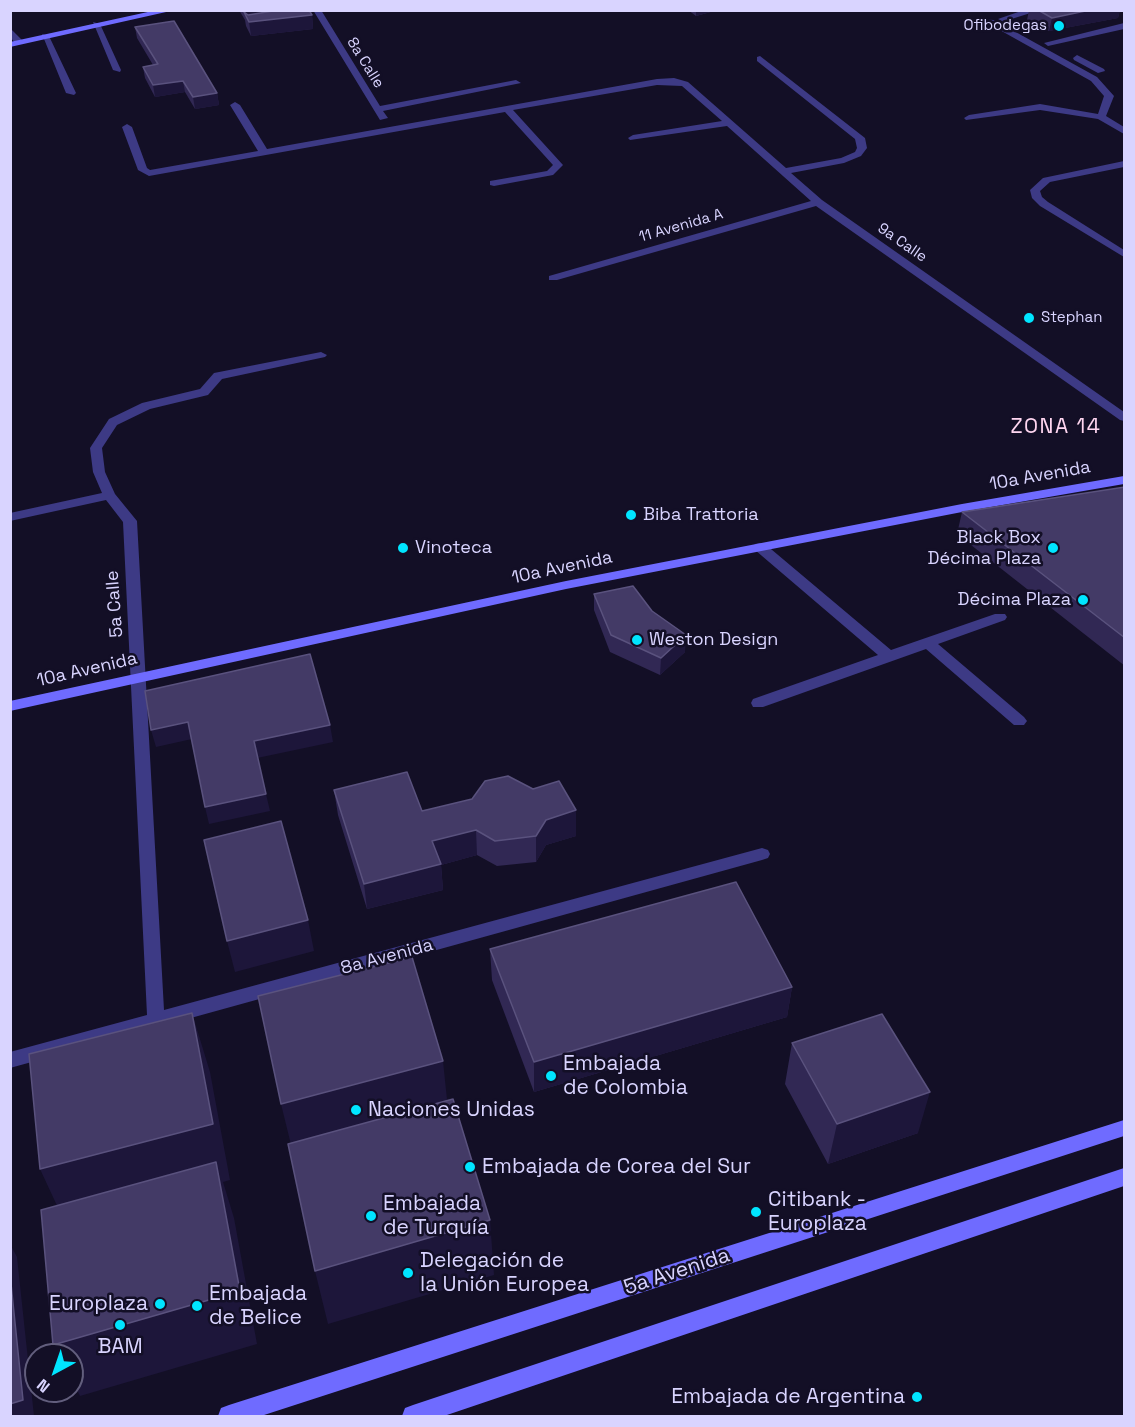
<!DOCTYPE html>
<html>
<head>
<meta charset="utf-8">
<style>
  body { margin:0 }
  #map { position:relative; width:1135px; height:1427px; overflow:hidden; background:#130f26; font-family:"Space Grotesk",sans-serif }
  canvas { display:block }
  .frame { position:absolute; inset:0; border:12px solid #d9d4ff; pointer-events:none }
  .north { position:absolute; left:24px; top:1343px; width:60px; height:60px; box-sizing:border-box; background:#130f26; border:2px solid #625e7d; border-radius:50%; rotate:220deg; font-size:16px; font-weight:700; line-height:24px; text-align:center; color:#d9d4ff }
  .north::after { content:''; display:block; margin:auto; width:21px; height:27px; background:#00e5ff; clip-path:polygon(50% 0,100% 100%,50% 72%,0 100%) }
</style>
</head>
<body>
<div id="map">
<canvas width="1135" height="1427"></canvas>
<div class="frame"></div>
<div class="north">N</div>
</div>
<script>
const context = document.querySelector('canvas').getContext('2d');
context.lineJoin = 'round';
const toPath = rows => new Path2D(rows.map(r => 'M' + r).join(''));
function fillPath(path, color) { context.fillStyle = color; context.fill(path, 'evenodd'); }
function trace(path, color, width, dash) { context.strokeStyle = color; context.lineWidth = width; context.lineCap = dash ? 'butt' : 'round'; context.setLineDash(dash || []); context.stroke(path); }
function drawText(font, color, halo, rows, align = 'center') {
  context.font = font + ' "Space Grotesk",sans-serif'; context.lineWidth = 5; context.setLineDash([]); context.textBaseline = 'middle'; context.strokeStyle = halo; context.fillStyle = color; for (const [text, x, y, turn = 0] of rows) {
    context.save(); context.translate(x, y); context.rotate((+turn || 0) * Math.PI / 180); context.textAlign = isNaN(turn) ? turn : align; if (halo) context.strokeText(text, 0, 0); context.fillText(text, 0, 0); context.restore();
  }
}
fillPath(toPath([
  [313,10,321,10,380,106,516,80,521,83,383,111,388,118,380,120,313,10],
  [1024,10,1040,10,1002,22,998,19,1024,10],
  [973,19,994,20,1097,77,1114,96,1106,116,1124,127,1124,134,1098,119,1040,110,966,120,964,118,969,115,1040,104,1098,114,1104,96,1091,81,989,24,973,23,973,19],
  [93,22,100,24,121,70,120,72,113,70,93,22],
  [1124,23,1124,29,1048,46,1044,43,1124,23],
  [10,28,22,40,22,44,16,44,10,37,10,28],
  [42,34,49,36,76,93,74,95,66,93,42,34],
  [1077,55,1104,69,1105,71,1098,73,1074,60,1073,58,1077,55],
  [760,56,865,138,867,148,861,156,844,163,791,173,822,200,1124,412,1124,421,1120,420,816,206,557,280,549,280,549,276,811,201,727,126,630,140,628,138,633,135,722,121,682,86,657,85,513,110,563,165,553,175,494,186,490,185,490,181,547,171,553,165,505,112,149,176,138,170,122,127,127,124,132,127,147,168,150,170,258,151,230,105,235,102,240,105,267,149,657,79,674,78,688,82,786,168,841,158,855,152,857,148,855,139,757,61,757,57,760,56],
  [1124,161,1124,167,1050,182,1040,191,1042,197,1048,202,1124,250,1124,257,1040,206,1032,198,1030,190,1043,178,1124,161],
  [321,352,327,355,325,357,222,379,208,395,150,409,117,425,102,448,105,472,115,494,137,521,164,1010,762,848,768,850,770,854,768,858,762,860,10,1068,10,1052,147,1015,123,522,106,500,10,521,10,513,102,493,93,472,90,448,109,419,142,403,200,389,214,373,321,352],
  [760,543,765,544,891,650,995,614,1005,614,1007,617,1005,620,938,644,1024,717,1027,721,1024,725,1014,725,926,649,763,707,753,707,751,703,753,699,878,655,755,550,753,547,755,544,760,543]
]), '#3d3a85');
fillPath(toPath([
  [157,10,175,10,10,47,10,42,157,10],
  [1124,476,1124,484,962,512,566,589,10,711,10,701,566,581,962,504,1124,476],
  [1124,1120,1124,1136,261,1416,218,1416,221,1408,229,1405,1124,1120],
  [1124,1168,1124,1186,444,1416,402,1416,405,1408,413,1405,1124,1168]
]), '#6f6bff');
fillPath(toPath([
  [239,10,309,10,312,15,313,29,251,36,246,26,245,20],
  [688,10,718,10,696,16],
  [1029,10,1120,10,1118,18,1049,31,1027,20],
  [135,27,217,93,219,105,195,109,185,92,155,97,145,78,143,67,153,65,137,38],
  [1125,487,1125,666,957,534,962,512],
  [594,594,652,611,685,652,660,675,610,652,594,610],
  [334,790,422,811,576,836,546,845,536,862,497,866,477,855,441,865,443,890,367,909,338,815],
  [490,949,792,987,787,1017,534,1092,492,980],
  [792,1043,918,1133,828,1164,785,1084]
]), '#312854');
fillPath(toPath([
  [244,10,304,10,248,20],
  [696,10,718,10,696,16],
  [1090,10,1120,10,1118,18,1049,31,1052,18],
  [312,15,313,29,251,36,249,22],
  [183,81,185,92,155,97,153,85],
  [217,93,219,105,195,109,193,97],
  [686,635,685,652,660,675,661,658],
  [188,722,192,739,156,747,151,730],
  [330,725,333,742,257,758,254,741],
  [266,794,270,811,209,824,205,807],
  [576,810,576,836,546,845,536,862,536,836,546,820],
  [476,830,477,855,441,865,443,890,367,909,364,884,432,841],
  [308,920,314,951,235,972,227,941],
  [792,987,787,1017,534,1092,534,1062],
  [192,1013,210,1072,230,1180,223,1182,234,1218,257,1344,80,1396,72,1380,72,1355,58,1355,53,1345,66,1225,40,1169],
  [443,1061,449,1119,295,1161,281,1104],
  [930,1092,918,1133,828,1164,837,1124],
  [490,1220,494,1275,328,1324,315,1271],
  [10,1244,17,1257,34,1416,10,1416]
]), '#1d163a');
const building = toPath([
  [279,10,309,10,312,15,249,22,244,12,248,15,279,10],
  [1038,10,1090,10,1052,18,1038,10],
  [174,21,217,93,193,97,183,81,153,85,143,67,158,64,135,27,174,21],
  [1125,487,1125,638,962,512,1125,487],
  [633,586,652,611,686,635,661,658,611,635,594,594,633,586],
  [310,654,330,725,254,741,266,794,205,807,188,722,151,730,145,691,310,654],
  [407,772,422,811,472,799,485,781,508,776,533,789,559,781,576,810,546,820,536,836,495,841,476,830,432,841,441,864,364,884,334,790,407,772],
  [281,821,308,920,227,941,204,840,281,821],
  [736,882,792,987,534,1062,490,949,736,882],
  [412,957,443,1061,281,1104,258,996,412,957],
  [192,1013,213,1124,40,1169,29,1054,192,1013],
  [882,1014,930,1092,837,1124,792,1043,882,1014],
  [453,1099,490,1220,315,1271,288,1144,453,1099],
  [216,1162,240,1291,53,1345,41,1210,216,1162],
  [10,1274,23,1400,10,1404,10,1274]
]);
fillPath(building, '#433a66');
trace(building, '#5a527e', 1.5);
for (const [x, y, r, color] of [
  [1059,26,6,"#00e5ff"],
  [1029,318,6,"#00e5ff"],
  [631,515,6,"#00e5ff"],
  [403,548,6,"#00e5ff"],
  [1053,548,6,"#00e5ff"],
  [1083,600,6,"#00e5ff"],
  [637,640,6,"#00e5ff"],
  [551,1076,6,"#00e5ff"],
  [356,1110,6,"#00e5ff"],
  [470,1167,6,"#00e5ff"],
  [756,1212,6,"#00e5ff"],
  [371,1216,6,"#00e5ff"],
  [408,1273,6,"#00e5ff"],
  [160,1304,6,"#00e5ff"],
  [197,1306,6,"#00e5ff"],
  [120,1325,6,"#00e5ff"],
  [917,1397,6,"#00e5ff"]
]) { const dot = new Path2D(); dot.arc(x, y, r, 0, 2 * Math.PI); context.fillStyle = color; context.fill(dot); trace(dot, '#130f26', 2); }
drawText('15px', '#d9d4ff', '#130f26', [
  ["Ofibodegas",1047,26],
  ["Stephan",1041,318,"left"]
], 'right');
drawText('15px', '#d9d4ff', '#130f26', [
  ["8a Calle",365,63,58],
  ["11 Avenida A",681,226,-16],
  ["9a Calle",902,243,35]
]);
drawText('18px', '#d9d4ff', '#130f26', [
  ["10a Avenida",1040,476,-10],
  ["10a Avenida",562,568,-12],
  ["5a Calle",115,604,-94],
  ["10a Avenida",87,670,-13],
  ["8a Avenida",387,957,-15]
]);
drawText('18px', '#d9d4ff', '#130f26', [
  ["Biba Trattoria",643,515],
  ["Black Box",1041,538,"right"],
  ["Décima Plaza",1041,559,"right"],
  ["Vinoteca",415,548],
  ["Décima Plaza",1071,600,"right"],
  ["Weston Design",649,640]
], 'left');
context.letterSpacing = '1.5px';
drawText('21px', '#ffd6f0', '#130f26', [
  ["ZONA 14",1056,427]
]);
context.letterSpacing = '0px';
drawText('21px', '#d9d4ff', '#130f26', [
  ["Embajada",563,1064],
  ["de Colombia",563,1088],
  ["Naciones Unidas",368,1110],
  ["Embajada de Corea del Sur",482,1167],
  ["Citibank -",768,1200],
  ["Europlaza",768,1224],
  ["Embajada",383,1204],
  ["de Turquía",383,1228],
  ["Delegación de",420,1261],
  ["la Unión Europea",420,1285],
  ["Embajada",209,1294],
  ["de Belice",209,1318],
  ["Europlaza",148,1304,"right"],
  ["BAM",120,1347,"center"],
  ["Embajada de Argentina",905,1397,"right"]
], 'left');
drawText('21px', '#d9d4ff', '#130f26', [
  ["5a Avenida",677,1272,-18]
]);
</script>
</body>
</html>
